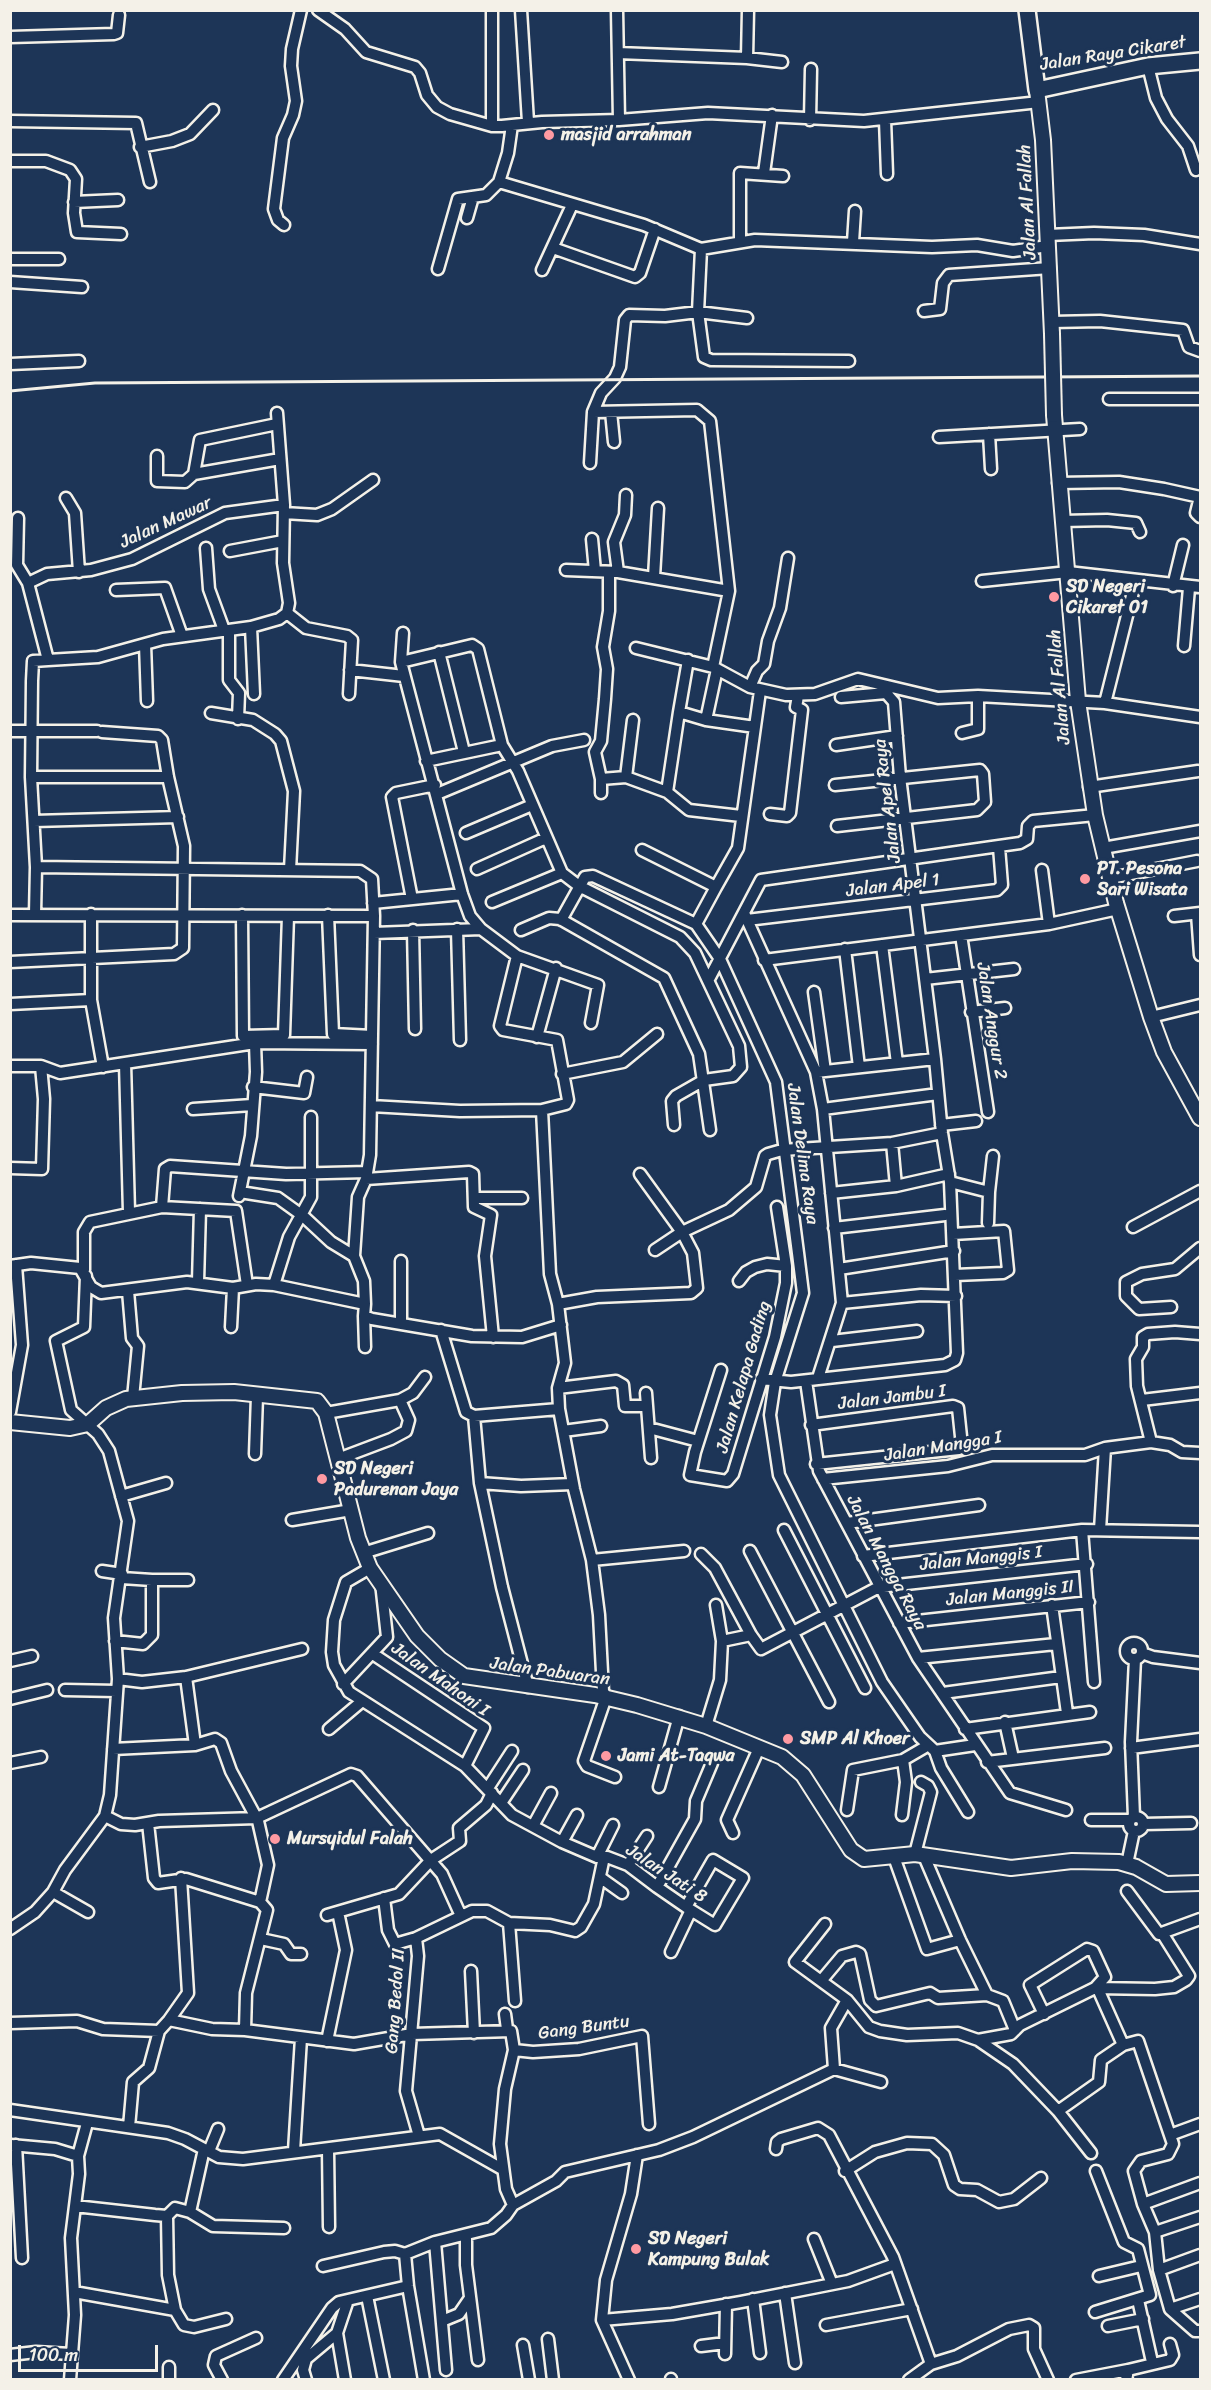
<!DOCTYPE html>
<html>
<head>
<meta charset="utf-8">
<style>
  body { margin:0 }
  #map { position:relative; width:1211px; height:2390px; overflow:hidden; background:#1d3557; font-family:Sriracha,sans-serif }
  canvas { display:block }
  .frame { position:absolute; inset:0; border:12px solid #f4f1e8; pointer-events:none }
  .scale { position:absolute; left:18px; top:2345px; width:140px; height:27px; box-sizing:border-box; border:3px solid #f4f1e8; border-top:0; padding-left:8px; font-size:18px; line-height:21px; white-space:nowrap; color:#f4f1e8; -webkit-text-stroke:4px #1d3557; paint-order:stroke }
</style>
</head>
<body>
<div id="map">
<canvas width="1211" height="2390"></canvas>
<div class="frame"></div>
<div class="scale">100 m</div>
</div>
<script>
const context = document.querySelector('canvas').getContext('2d');
context.lineJoin = 'round';
const toPath = rows => new Path2D(rows.map(r => 'M' + r).join(''));
function trace(path, color, width, dash) { context.strokeStyle = color; context.lineWidth = width; context.lineCap = dash ? 'butt' : 'round'; context.setLineDash(dash || []); context.stroke(path); }
function drawText(font, color, halo, rows, align = 'center') {
  context.font = font + ' Sriracha,sans-serif'; context.lineWidth = 6; context.setLineDash([]); context.textBaseline = 'middle'; context.strokeStyle = halo; context.fillStyle = color; for (const [text, x, y, turn = 0] of rows) {
    context.save(); context.translate(x, y); context.rotate((+turn || 0) * Math.PI / 180); context.textAlign = isNaN(turn) ? turn : align; if (halo) context.strokeText(text, 0, 0); context.fillText(text, 0, 0); context.restore();
  }
}
const minor = toPath([
  [318,10,345,29,366,52,415,67,420,73,427,95,437,107,450,114,492,126,502,126,542,122,619,120,617,10],
  [521,10,528,122],
  [10,37,114,34,117,33,119,15],
  [618,53,747,58,782,62],
  [747,58,748,10],
  [1148,66,1156,98,1167,119,1188,146,1196,170],
  [619,120,708,113,864,121,1039,102],
  [810,120,811,69],
  [885,120,887,174],
  [10,121,136,123,150,182],
  [492,126,492,10],
  [140,147,172,141,190,134,213,110],
  [10,161,46,161,70,170,76,179,74,213,77,232,121,234],
  [764,173,772,115],
  [499,182,644,225,701,249,755,240,932,247,977,245,1013,251,1048,246],
  [74,202,118,200],
  [467,218,473,197],
  [284,225,278,220,274,209,283,138,293,115,296,101,291,66,292,49,301,10],
  [1048,235,1094,233,1144,235,1200,244],
  [740,241,740,173,783,176],
  [853,242,855,211],
  [553,248,635,277,640,273,655,229],
  [701,249,698,312,704,357,711,360,849,361],
  [10,259,59,259],
  [438,269,458,199,486,195,499,182,508,153,512,125],
  [542,270,572,205],
  [10,282,82,287],
  [924,311,940,309,943,283,949,275,1050,268],
  [1052,322,1100,321,1183,330,1189,347,1200,351],
  [10,364,79,361],
  [1109,399,1200,399],
  [593,412,697,410,710,421,729,591,713,667],
  [611,412,614,442],
  [989,434,991,469],
  [939,437,1080,429],
  [157,456,157,481,185,482,194,474,200,440,277,424],
  [590,463,593,412,601,393,615,378,620,367,625,320,629,315,665,316,698,312,747,318],
  [194,474,280,459],
  [1058,483,1119,482,1164,489,1200,497,1196,513,1200,517],
  [66,498,75,513,79,572],
  [284,513,317,515,332,509,373,480],
  [18,518,17,565,28,583,48,660,98,657,163,639,251,627,279,619,287,613,289,603,283,563,284,505,277,413],
  [1062,521,1107,520,1136,523,1140,532],
  [592,539,595,571],
  [206,548,209,589,224,630],
  [230,551,283,541],
  [566,570,618,572,729,591],
  [618,572,614,542,625,515,626,495],
  [654,577,658,508],
  [982,581,1068,572,1200,587],
  [28,583,47,574,91,570,132,559,225,513,284,505],
  [1173,586,1183,545],
  [116,590,165,588,182,636],
  [287,613,306,628,347,636,352,640,349,694],
  [251,627,254,694],
  [229,630,229,680,239,693,238,719],
  [403,633,401,662,462,894,470,916,481,929,517,956,598,985,591,1023],
  [145,644,147,701],
  [1184,646,1189,588],
  [636,648,713,667,750,687,786,695,815,694,858,679,938,698,978,696,1105,703,1200,717],
  [439,652,464,752],
  [401,662,472,645,478,649,502,745,518,771,562,873,579,886,680,937,695,953,739,1046,741,1067,733,1076,704,1080,676,1096,672,1101,674,1125],
  [350,670,404,676],
  [750,687,757,671,764,664,768,641,780,608,788,558],
  [1105,703,1136,580],
  [679,712,688,660],
  [211,713,253,720,275,734,281,741,294,791,290,870],
  [706,720,717,669],
  [10,731,97,731],
  [962,733,978,729,978,696],
  [836,745,897,736],
  [426,761,502,745],
  [31,777,168,777],
  [626,777,633,720],
  [601,779,595,752,601,741,605,699,607,669,603,647,609,611,609,572],
  [835,785,980,770,983,774,985,802,977,810,837,826],
  [1089,787,1198,771],
  [667,792,679,712,706,720,755,727],
  [601,793,601,779,626,777,667,792,689,810,741,816],
  [437,794,552,746,584,740],
  [770,814,787,816,790,813,802,710,796,707,798,696],
  [34,821,178,817],
  [466,833,532,805],
  [1103,848,1200,831],
  [642,850,716,887,696,924],
  [36,867,360,871,372,879,374,916,370,1155,366,1179,358,1197,354,1256,364,1281,365,1304],
  [477,869,546,838],
  [1042,870,1049,924],
  [1110,878,1197,861],
  [716,887,738,848,760,691],
  [412,899,392,797,396,793,435,785],
  [492,902,562,873],
  [373,903,462,894],
  [744,913,816,1072,823,1109,842,1303,818,1378],
  [35,914,36,867,31,777,32,681,33,661,48,660],
  [91,914,91,1000,103,1067],
  [1197,914,1200,955],
  [10,915,374,916],
  [242,915,243,1036,284,1035,288,916],
  [328,915,333,1034,372,1036],
  [1174,916,1200,913],
  [561,920,585,877,593,876,696,924,720,959,776,1082,798,1253,803,1293,775,1382,770,1415,779,1475,882,1682,920,1737,935,1751,975,1745],
  [747,920,997,890,1002,885,999,847],
  [457,929,460,1040],
  [413,930,415,1029],
  [521,930,549,918,560,919,664,978,699,1054,710,1130],
  [374,933,481,929],
  [961,935,988,1112],
  [882,945,897,1063],
  [845,949,859,1067],
  [764,960,1049,924,1118,909],
  [10,962,174,954,183,948,184,846,168,777,162,740,158,736,102,732],
  [709,979,761,880,1020,843,1027,839,1028,826,1033,821,1095,815],
  [925,979,1014,969],
  [814,992,825,1071],
  [10,1004,91,1000],
  [971,1012,1005,1008],
  [1151,1017,1200,1005],
  [537,1037,556,968],
  [125,1063,129,1212],
  [10,1066,41,1066,60,1073,255,1043,372,1044],
  [816,1072,935,1059],
  [562,1074,623,1062,657,1034],
  [253,1087,304,1093,307,1077],
  [371,1106,460,1111,542,1110,566,1104,568,1100,557,1040,503,1030,500,1026,517,956],
  [193,1109,252,1105],
  [823,1109,938,1094],
  [542,1110,550,1274,558,1304,565,1363,558,1388,559,1409,574,1489,592,1560,599,1615,603,1691,606,1697,584,1761,587,1766,615,1777],
  [941,1125,976,1121],
  [892,1143,896,1186],
  [10,1168,42,1169,44,1099,41,1066],
  [366,1179,469,1172,473,1174,474,1207,491,1215,485,1256,493,1337],
  [950,1182,989,1192,988,1223],
  [240,1192,278,1198,303,1216,331,1242,354,1256],
  [989,1192,993,1156],
  [831,1193,896,1186,949,1174],
  [239,1196,251,1136,256,1072,255,1043],
  [474,1198,522,1198],
  [162,1207,165,1169,170,1166,286,1174,367,1172],
  [1133,1227,1200,1191],
  [834,1228,945,1215],
  [953,1234,1004,1231,1008,1270,1003,1273,955,1275],
  [655,1250,682,1232,729,1210,756,1187,765,1156,768,1154,782,1150,892,1143,942,1133],
  [401,1261,401,1323],
  [10,1266,31,1263,80,1268,91,1287,101,1293,187,1282,233,1288,256,1284,274,1285,365,1304,364,1316,372,1319,472,1336,522,1337,561,1325],
  [839,1269,954,1251],
  [84,1270,84,1232,90,1222,162,1207,236,1211,247,1285],
  [739,1281,746,1272,755,1267,767,1264,786,1266],
  [198,1282,200,1209],
  [274,1285,289,1237,311,1197,311,1117],
  [128,1291,132,1338,138,1346,133,1398],
  [842,1303,921,1295,956,1296],
  [558,1304,597,1297,691,1293,697,1288,693,1253,682,1232,640,1174],
  [1171,1307,1139,1309,1126,1296,1126,1282,1142,1274,1175,1269,1200,1248],
  [364,1316,365,1347],
  [231,1327,233,1288],
  [441,1330,466,1412,474,1416,559,1409],
  [832,1341,917,1331],
  [721,1370,695,1452,690,1475,727,1481,733,1474,775,1337,786,1283,786,1266,777,1207],
  [761,1379,791,1382,945,1365,955,1360,957,1353,950,1182,942,1133,935,1059,900,777,894,702,886,693,841,697],
  [806,1381,819,1471,918,1658,1010,1793,1066,1810],
  [558,1388,616,1381,623,1385,625,1406,647,1406],
  [646,1393,651,1458],
  [1142,1400,1200,1393],
  [10,1412,22,1345,16,1265],
  [326,1413,400,1400,413,1393,425,1377],
  [474,1416,480,1483,502,1587,528,1687],
  [811,1425,953,1406,958,1408,962,1446,959,1449,816,1464],
  [649,1428,698,1441],
  [563,1431,601,1426],
  [1151,1442,1137,1386,1136,1359,1143,1347,1143,1337,1148,1334,1175,1332,1200,1334],
  [255,1454,257,1396],
  [338,1459,391,1439,406,1431,409,1420,400,1400],
  [823,1479,948,1466,992,1455,1085,1455,1105,1448,1151,1442,1170,1445,1182,1452,1200,1453],
  [480,1483,521,1486,573,1484],
  [121,1496,166,1483],
  [292,1520,351,1510],
  [847,1523,979,1505],
  [784,1530,865,1688],
  [1082,1530,1094,1682],
  [1100,1530,1105,1448],
  [750,1551,829,1702],
  [363,1553,428,1533],
  [701,1554,715,1568,751,1635,761,1649,879,1587,1087,1564],
  [863,1556,1082,1530,1200,1532],
  [592,1560,684,1551],
  [370,1568,346,1582,334,1620,332,1652,334,1665,349,1692,465,1766,512,1815,562,1842,597,1857,607,1857,628,1865,657,1887,686,1907,715,1925,743,1878,713,1860,686,1907],
  [102,1571,122,1574],
  [152,1580,188,1580],
  [716,1605,722,1641,751,1635],
  [1052,1605,1067,1713],
  [899,1623,1089,1602],
  [115,1641,143,1644,152,1635,152,1580,122,1578],
  '1126 1651a8 8 0 1 1 16 0a8 8 0 1 1-16 0Z',
  [1142,1653,1153,1657,1200,1663],
  [373,1654,484,1728,465,1766],
  [918,1658,1056,1644],
  [10,1661,32,1656],
  [186,1677,195,1745],
  [118,1679,142,1682,186,1677,302,1649],
  [343,1684,387,1637,381,1583],
  [65,1690,117,1691],
  [943,1693,1061,1677],
  [10,1699,47,1690],
  [1005,1722,1013,1758],
  [706,1726,720,1680,722,1641],
  [329,1729,361,1702],
  [965,1729,1090,1712],
  [1131,1748,1200,1739],
  [113,1749,195,1745,215,1739,221,1743,231,1771,258,1821,268,1865,260,1902],
  [935,1751,941,1768,968,1812],
  [987,1762,1105,1748],
  [10,1763,41,1757],
  [659,1787,679,1716],
  [488,1788,512,1751],
  [501,1803,523,1770],
  [847,1810,853,1770,903,1760],
  [902,1815,906,1782,903,1760,927,1746],
  [105,1816,121,1824,135,1825,159,1821,257,1818,351,1774,357,1776,442,1874,461,1916],
  '1129 1824a7 7 0 1 1 14 0a7 7 0 1 1-14 0Z',
  [1134,1817,1131,1742,1135,1659],
  [1091,1820,1129,1820],
  [148,1823,154,1878,158,1883,186,1879,260,1902,267,1910,246,1993,245,2030],
  [1143,1824,1191,1823],
  [533,1826,551,1793],
  [733,1833,727,1820,759,1748],
  [562,1842,577,1815],
  [915,1854,931,1792,928,1786,921,1782],
  [924,1856,960,1940,987,1995,1003,2001,1015,2030],
  [597,1857,613,1825],
  [894,1857,927,1949,960,1940],
  [1127,1864,1134,1831],
  [628,1865,647,1836],
  [601,1878,622,1893],
  [657,1887,695,1819,696,1801,712,1763],
  [1127,1891,1159,1934,1200,1919],
  [53,1892,88,1912],
  [384,1898,388,1930,395,1944,416,1938,472,1911,487,1911,509,1923,550,1925,575,1931,581,1927,594,1904,604,1857],
  [327,1915,399,1894,431,1860,460,1841,459,1828,486,1805,492,1793],
  [509,1923,515,2001],
  [825,1924,795,1962,847,2000,869,2027,880,2031,907,2035,958,2033,978,2040,1011,2034,1020,2025,1095,1988,1155,1989,1174,1987,1186,1980,1189,1976,1162,1933],
  [10,1929,35,1912,53,1892,65,1870,105,1816,110,1795,118,1679,114,1618,128,1521,109,1451,98,1434,71,1410,56,1341,84,1327,86,1276],
  [416,1938,418,1956,406,2091,419,2136],
  [261,1939,284,1944,291,1954,301,1954],
  [671,1952,691,1910],
  [471,1971,474,2033],
  [821,1981,842,1956,856,1952,860,1954,870,2000,876,2006,930,1993,938,1998,987,1995],
  [1098,1989,1123,2045,1138,2041,1173,2144,1168,2154,1141,2161,1134,2171,1143,2204,1155,2232,1159,2270,1170,2309,1195,2331,1200,2331],
  [505,2014,507,2029],
  [1044,2014,1030,1985,1087,1949,1093,1951,1105,1977,1095,1988],
  [169,2020,188,1993,181,1878],
  [10,2023,77,2021,103,2029,159,2031,169,2020,212,2029,245,2030,354,2044,412,2034,511,2031,514,2050,505,2089,500,2144,506,2189,513,2205,506,2215,491,2228,435,2242,405,2254,395,2251,384,2252,323,2266],
  [978,2040,1013,2064,1058,2111,1091,2153],
  [327,2041,346,1950,338,1912],
  [514,2050,533,2052,579,2049,642,2036,649,2124],
  [834,2069,881,2082],
  [10,2110,168,2133,185,2139,219,2157,243,2159,440,2134,502,2169],
  [1058,2111,1099,2082,1101,2060,1123,2045],
  [129,2127,133,2082,149,2068,159,2031],
  [1170,2135,1200,2124],
  [11,2145,55,2149,78,2156],
  [16,2145,22,2258],
  [328,2149,329,2227],
  [776,2149,777,2142,781,2139,818,2128,829,2135,893,2257,931,2364],
  [209,2151,218,2129],
  [294,2151,301,2038],
  [845,2171,875,2152,907,2143,932,2144,944,2155,954,2185,960,2189,977,2190,999,2202,1014,2199,1041,2178],
  [1143,2204,1200,2183],
  [513,2205,556,2181,565,2172,659,2150,693,2137,834,2069,831,2028,847,2000],
  [75,2206,155,2215,167,2216,175,2208,190,2212,204,2149],
  [190,2212,213,2226,284,2228],
  [167,2216,168,2275,175,2310,184,2325,194,2327,226,2319],
  [1155,2232,1200,2217],
  [466,2236,466,2265,478,2360],
  [814,2239,832,2284],
  [435,2242,446,2370],
  [405,2254,408,2286,424,2380],
  [1159,2270,1200,2255],
  [1099,2276,1141,2266],
  [74,2292,175,2310],
  [785,2293,795,2363],
  [367,2296,384,2380],
  [753,2299,760,2353],
  [1138,2300,1152,2362],
  [1170,2309,1200,2299],
  [1095,2312,1150,2295,1138,2249,1124,2242,1096,2171],
  [602,2320,606,2280,631,2194,637,2155],
  [442,2321,459,2314,470,2298],
  [826,2325,912,2309],
  [1108,2326,1143,2319],
  [548,2339,553,2380],
  [523,2345,529,2380],
  [701,2346,725,2343],
  [725,2354,726,2304],
  [10,2355,36,2352,71,2354],
  [169,2367,169,2380],
  [671,2379,671,2380],
  [70,2380,75,2315,71,2238,79,2174,78,2156,87,2123],
  [222,2380,214,2365,216,2356,256,2338],
  [283,2380,332,2308,339,2302,408,2286],
  [306,2380,303,2370,306,2359,337,2333],
  [345,2380,337,2333,348,2300],
  [629,2380,602,2320,672,2314,741,2302,848,2281,895,2264],
  [909,2380,931,2364,957,2356,1009,2329,1029,2325,1034,2328,1034,2349,1048,2380],
  [1076,2380,1128,2370],
  [1126,2380,1128,2370,1170,2360,1173,2355,1170,2344]
]);
const tertiary = toPath([
  [1037,90,1043,140,1052,334],
  [1054,415,1078,701,1095,815,1116,903,1151,1017,1164,1052,1200,1118],
  [10,1422,70,1428,88,1424,106,1408,126,1399,182,1393,234,1392,317,1401,326,1413,358,1538,370,1568,417,1636,440,1659,464,1676,595,1695,637,1705,706,1726,782,1757,803,1775,851,1850,864,1859,915,1854,1011,1868,1072,1861,1119,1862,1136,1867,1166,1884,1200,1883]
]);
const secondary = toPath([
  [1027,10,1037,90,1148,66,1200,61]
]);
trace(minor, '#f4f1e8', 15);
trace(tertiary, '#f4f1e8', 18);
trace(secondary, '#f4f1e8', 20);
trace(minor, '#1d3557', 10);
trace(tertiary, '#1d3557', 14);
trace(secondary, '#1d3557', 15);
trace(toPath([
  [10,391,95,383,1200,376]
]), '#f4f1e8', 3);
const tertiaryBridge = toPath([
  [1052,334,1054,415]
]);
trace(tertiaryBridge, '#f4f1e8', 18, []);
trace(tertiaryBridge, '#1d3557', 14);
for (const [x, y, r, color] of [
  [549,135,6,"#ff9aa2"],
  [1054,597,6,"#ff9aa2"],
  [1085,879,6,"#ff9aa2"],
  [322,1479,6,"#ff9aa2"],
  [788,1739,6,"#ff9aa2"],
  [606,1756,6,"#ff9aa2"],
  [275,1839,6,"#ff9aa2"],
  [636,2249,6,"#ff9aa2"]
]) { const dot = new Path2D(); dot.arc(x, y, r, 0, 2 * Math.PI); context.fillStyle = color; context.fill(dot); trace(dot, '#1d3557', 2); }
drawText('18px', '#f4f1e8', '#1d3557', [
  ["Jalan Raya Cikaret",1113,54,-9],
  ["Jalan Al Fallah",1028,202,-93],
  ["Jalan Mawar",166,523,-25],
  ["Jalan Al Fallah",1060,687,-95],
  ["Jalan Apel Raya",888,801,-97],
  ["Jalan Apel 1",893,886,-7],
  ["Jalan Anggur 2",991,1021,81],
  ["Jalan Delima Raya",802,1154,82],
  ["Jalan Kelapa Gading",744,1377,-74],
  ["Jalan Jambu I",892,1398,-7],
  ["Jalan Mangga I",943,1447,-9],
  ["Jalan Manggis I",981,1559,-6],
  ["Jalan Mangga Raya",886,1563,62],
  ["Jalan Manggis II",1010,1594,-6],
  ["Jalan Pabuaran",550,1672,8],
  ["Jalan Mahoni I",440,1680,35],
  ["Jalan Jati 8",666,1874,33],
  ["Gang Bedol II",396,2001,-86],
  ["Gang Buntu",584,2028,-8]
]);
drawText('bold 18px', '#f4f1e8', '#1d3557', [
  ["masjid arrahman",561,135],
  ["SD Negeri",1066,587],
  ["Cikaret 01",1066,608],
  ["PT. Pesona",1097,869],
  ["Sari Wisata",1097,890],
  ["SD Negeri",334,1469],
  ["Padurenan Jaya",334,1490],
  ["SMP Al Khoer",800,1739],
  ["Jami At-Taqwa",618,1756],
  ["Mursyidul Falah",287,1839],
  ["SD Negeri",648,2239],
  ["Kampung Bulak",648,2260]
], 'left');
</script>
</body>
</html>
